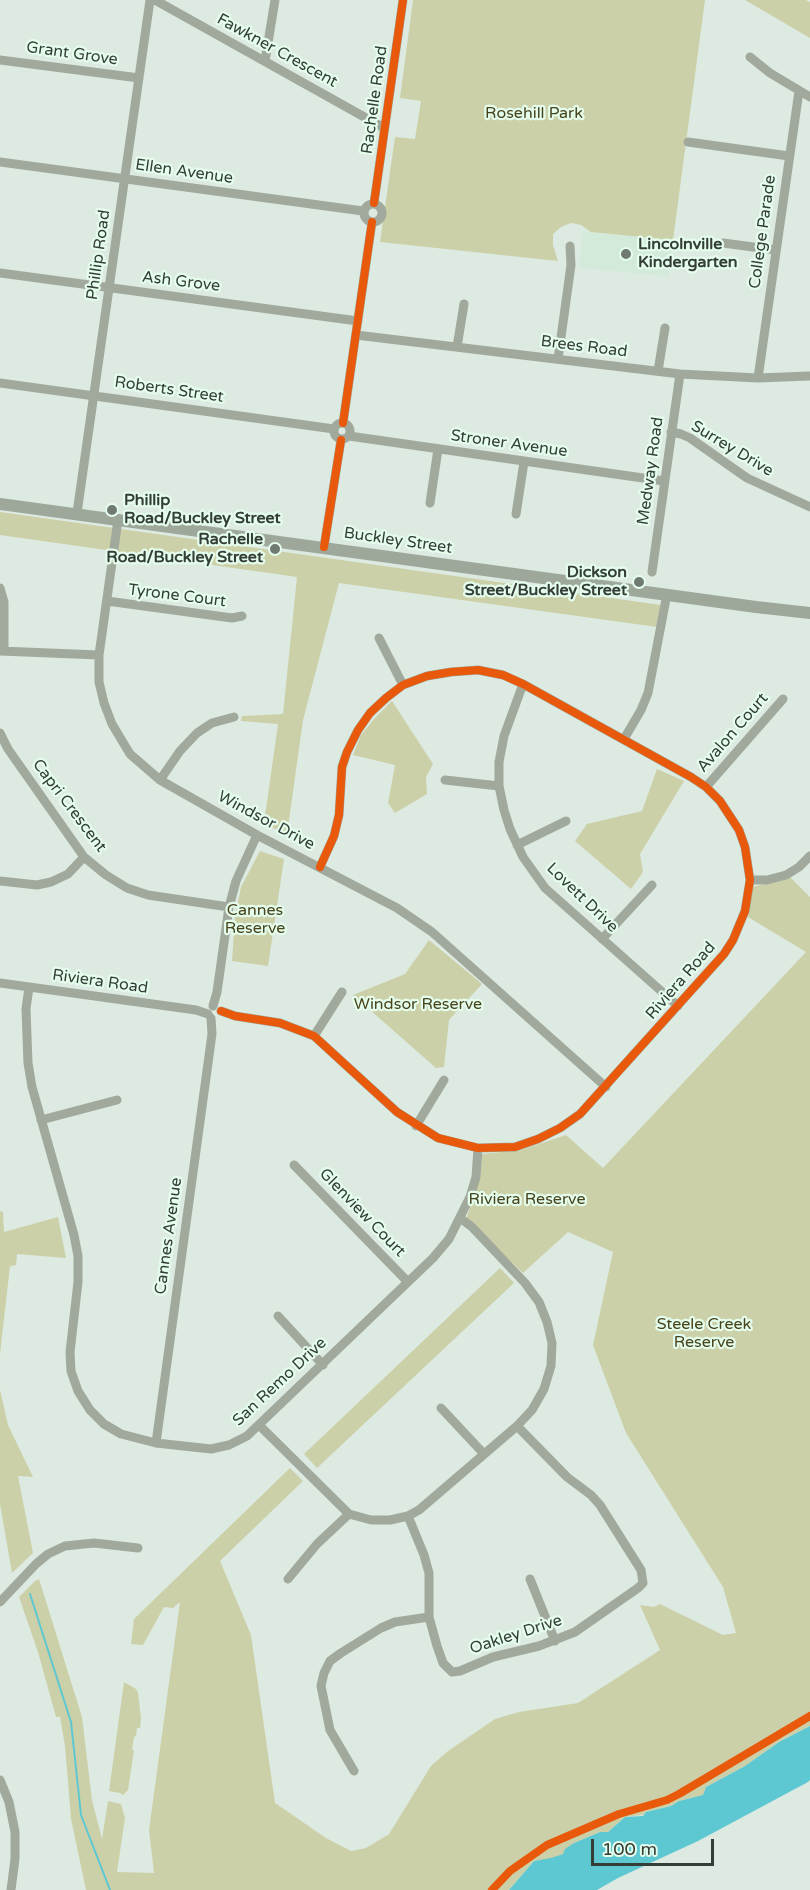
<!DOCTYPE html>
<html>
<head>
<meta charset="utf-8">
<style>
  body { margin:0 }
  #map { position:relative; width:810px; height:1890px; overflow:hidden; background:#ddeae1; font-family:"Varela Round",sans-serif }
  canvas { display:block }
  .scale { position:absolute; left:591px; top:1839px; width:123px; height:27px; box-sizing:border-box; border:3px solid #343e37; border-top:0; padding-left:8px; font-size:18px; line-height:21px; white-space:nowrap; color:#343e37; -webkit-text-stroke:4px #e4fdec; paint-order:stroke }
</style>
</head>
<body>
<div id="map">
<canvas width="810" height="1890"></canvas>
<div class="scale">100 m</div>
</div>
<script>
const context = document.querySelector('canvas').getContext('2d');
context.lineJoin = 'round';
function fillPath(path, color) { context.fillStyle = color; context.fill(path, 'evenodd'); }
const toPath = rows => new Path2D(rows.map(r => 'M' + r).join(''));
function trace(path, color, width, dash) { context.strokeStyle = color; context.lineWidth = width; context.lineCap = dash ? 'butt' : 'round'; context.setLineDash(dash || []); context.stroke(path); }
function drawText(font, color, halo, rows, align = 'center') {
  context.font = font + ' "Varela Round",sans-serif'; context.lineWidth = 4.5; context.setLineDash([]); context.textBaseline = 'middle'; context.strokeStyle = halo; context.fillStyle = color; for (const [text, x, y, turn = 0] of rows) {
    context.save(); context.translate(x, y); context.rotate((+turn || 0) * Math.PI / 180); context.textAlign = isNaN(turn) ? turn : align; if (halo) context.strokeText(text, 0, 0); context.fillText(text, 0, 0); context.restore();
  }
}
fillPath(toPath([
  [583,231,673,240,669,276,579,268]
]), '#d3eada');
fillPath(toPath([
  [413,0,705,0,673,240,591,232,581,225,571,223,561,227,553,234,553,245,558,261,380,242,395,137,415,139,421,101,400,98],
  [745,0,806,0,810,2,810,38],
  [0,512,661,605,657,627,339,583,303,720,287,835,264,823,278,724,241,721,242,716,283,714,297,577,0,535],
  [392,701,433,764,426,777,427,794,395,813,388,803,395,765,353,755,361,735,374,719],
  [657,769,684,781,640,854,643,872,631,889,575,841,587,824,642,811],
  [260,851,284,859,268,966,232,961,235,916,241,887],
  [790,877,810,897,810,1726,779,1742,745,1766,706,1787,703,1795,679,1801,671,1806,646,1812,643,1815,625,1817,608,1832,600,1832,574,1843,563,1854,551,1859,534,1861,509,1890,86,1890,71,1819,65,1746,60,1717,56,1717,38,1652,19,1597,35,1581,39,1579,82,1717,92,1800,102,1839,108,1801,121,1804,125,1818,117,1872,154,1873,149,1830,180,1602,173,1608,164,1607,143,1645,131,1644,134,1619,290,1468,303,1481,220,1561,251,1635,275,1803,326,1838,351,1851,366,1848,389,1834,431,1766,448,1751,495,1719,519,1712,578,1703,660,1650,640,1605,654,1607,660,1604,723,1635,736,1633,723,1587,626,1433,593,1345,613,1252,568,1232,523,1273,466,1219,480,1179,482,1154,521,1150,566,1135,603,1168,806,952,748,917,753,887],
  [429,940,482,984,449,1020,444,1067,436,1068,353,995,405,974],
  [0,1211,3,1212,4,1232,58,1217,66,1258,17,1254,16,1265,10,1266,0,1354],
  [500,1268,514,1283,317,1468,304,1454],
  [0,1390,8,1425,33,1477,18,1476,33,1553,12,1573,0,1504],
  [124,1682,136,1689,138,1693,141,1719,140,1728,137,1728,136,1736,134,1737,132,1750,134,1750,128,1790,123,1795,120,1793,109,1791]
]), '#ccd0a8');
fillPath(toPath([
  [810,1726,810,1780,808,1782,698,1841,618,1878,597,1890,509,1890,534,1861,551,1858,563,1854,565,1849,574,1843,600,1832,608,1832,625,1817,643,1816,646,1812,671,1806,679,1801,703,1795,706,1787,745,1766,779,1742]
]), '#5ec8d2');
trace(toPath([
  [30,1594,71,1722,81,1815,110,1890]
]), '#5ec8d2', 2);
trace(toPath([
  [155,0,384,128],
  [750,57,770,73,810,97],
  [0,60,139,78],
  [265,61,275,0],
  [688,142,789,156],
  [0,162,363,211],
  [374,203,403,0],
  '364 213a9 9 0 1 1 18 0a9 9 0 1 1-18 0Z',
  [723,243,776,250],
  [0,273,358,321],
  [356,335,680,374,758,378,810,376],
  [457,347,464,304],
  [558,359,571,265,570,246],
  [658,371,665,328],
  [758,378,799,91],
  [0,383,334,429],
  '334 431a8 8 0 1 1 16 0a8 8 0 1 1-16 0Z',
  [343,423,372,222],
  [671,432,681,434,690,438,747,478,810,507],
  [349,436,664,481],
  [430,503,438,449],
  [77,513,150,0],
  [516,514,524,462],
  [118,520,99,655,99,682,104,703,112,724,130,754,160,780,257,835,397,908,432,932,606,1087],
  [324,547,341,440],
  [652,572,680,374],
  [0,588,4,602,4,651],
  [107,601,232,618,242,616],
  [379,638,403,685],
  [0,651,99,655],
  [523,684,504,736,499,762,499,786,504,810,510,829,523,857,545,888,678,1006],
  [0,733,8,749,84,857,106,875,127,888,148,895,229,907],
  [624,739,641,710,648,693,667,594],
  [160,780,180,751,197,733,212,723,234,717],
  [445,780,499,786],
  [706,787,783,699],
  [517,845,566,821],
  [750,880,767,880,786,875,799,867,810,856],
  [0,881,37,885,51,882,68,874,84,857],
  [602,939,652,885],
  [0,983,196,1010,208,1014],
  [29,987,26,1009,28,1063,32,1087,74,1235,78,1256,78,1282,70,1352,71,1371,78,1391,90,1410,104,1424,121,1434,156,1443,211,1449,229,1445,247,1436,433,1258,449,1239,470,1197,476,1177,478,1148],
  [213,1006,217,992,229,907,236,881,257,835],
  [221,1011,235,1016,280,1023,314,1036,397,1112,438,1138,478,1148,515,1147,538,1139,560,1128,580,1114,724,954,733,940,745,911,750,880,745,847,739,830,720,801,706,787,691,777,523,684,503,675,478,670,451,672,427,676,403,685,386,698,370,713,358,730,347,752,342,767,339,815,334,836,320,867],
  [314,1036,342,992],
  [41,1120,117,1100],
  [416,1126,444,1080],
  [294,1165,407,1281],
  [278,1316,323,1365],
  [441,1408,484,1454],
  [259,1425,349,1514,371,1520,390,1520,408,1516,419,1510,517,1426,532,1410,544,1389,551,1366,552,1343,547,1322,539,1302,525,1283,472,1227,460,1218],
  [156,1443,212,1034,211,1018],
  [408,1516,424,1555,429,1573,429,1617,437,1646,443,1663,452,1672,460,1671,493,1657,539,1646,575,1632,638,1588,643,1583,641,1570,600,1505,591,1495,567,1477,517,1426],
  [288,1579,317,1544,349,1514],
  [530,1579,555,1641],
  [0,1602,36,1564,48,1554,65,1546,94,1543,138,1548],
  [354,1771,330,1730,321,1686,324,1673,330,1661,341,1653,381,1628,395,1622,429,1617],
  [0,1780,9,1802,15,1832,15,1859,11,1890]
]), '#a1a99d', 9);
trace(toPath([
  [0,504,756,607,810,613]
]), '#9da89b', 12);
trace(toPath([
  [374,203,403,0],
  [343,423,372,222],
  [324,547,341,440],
  [221,1011,235,1016,280,1023,314,1036,397,1112,438,1138,478,1148,515,1147,538,1139,560,1128,580,1114,724,954,733,940,745,911,750,880,745,847,739,830,720,801,706,787,691,777,523,684,503,675,478,670,451,672,427,676,403,685,386,698,370,713,358,730,347,752,342,767,339,815,334,836,320,867],
  [492,1890,510,1871,547,1845,619,1814,667,1800,679,1794,810,1716]
]), '#e8590c', 8);
for (const [x, y, r, color] of [
  [626,254,6,"#6f7a72"],
  [112,510,6,"#6f7a72"],
  [275,549,6,"#6f7a72"],
  [639,582,6,"#6f7a72"]
]) { const dot = new Path2D(); dot.arc(x, y, r, 0, 2 * Math.PI); context.fillStyle = color; context.fill(dot); trace(dot, '#e4fdec', 2); }
drawText('16px', '#343e37', '#e4fdec', [
  ["Fawkner Crescent",277,51,29],
  ["Grant Grove",72,54,8],
  ["Rachelle Road",375,100,-82],
  ["Ellen Avenue",184,172,8],
  ["College Parade",763,232,-82],
  ["Phillip Road",99,255,-82],
  ["Ash Grove",181,282,7],
  ["Brees Road",584,347,7],
  ["Roberts Street",169,390,8],
  ["Stroner Avenue",509,444,8],
  ["Surrey Drive",732,449,31],
  ["Medway Road",651,471,-82],
  ["Buckley Street",398,541,8],
  ["Tyrone Court",177,596,7],
  ["Avalon Court",733,733,-49],
  ["Capri Crescent",69,806,53],
  ["Windsor Drive",266,821,28],
  ["Lovett Drive",582,898,44],
  ["Riviera Road",681,981,-49],
  ["Riviera Road",100,982,8],
  ["Glenview Court",362,1213,46],
  ["Cannes Avenue",169,1236,-82],
  ["San Remo Drive",280,1382,-43],
  ["Oakley Drive",516,1635,-18]
]);
drawText('16px', '#47431b', '#e4fdec', [
  ["Rosehill Park",534,114],
  ["Cannes",255,911],
  ["Reserve",255,929],
  ["Windsor Reserve",418,1005],
  ["Riviera Reserve",527,1200],
  ["Steele Creek",704,1325],
  ["Reserve",704,1343]
]);
drawText('bold 16px', '#343e37', '#e4fdec', [
  ["Lincolnville",638,245],
  ["Kindergarten",638,263],
  ["Phillip",124,501],
  ["Road/Buckley Street",124,519],
  ["Rachelle",263,540,"right"],
  ["Road/Buckley Street",263,558,"right"],
  ["Dickson",627,573,"right"],
  ["Street/Buckley Street",627,591,"right"]
], 'left');
</script>
</body>
</html>
